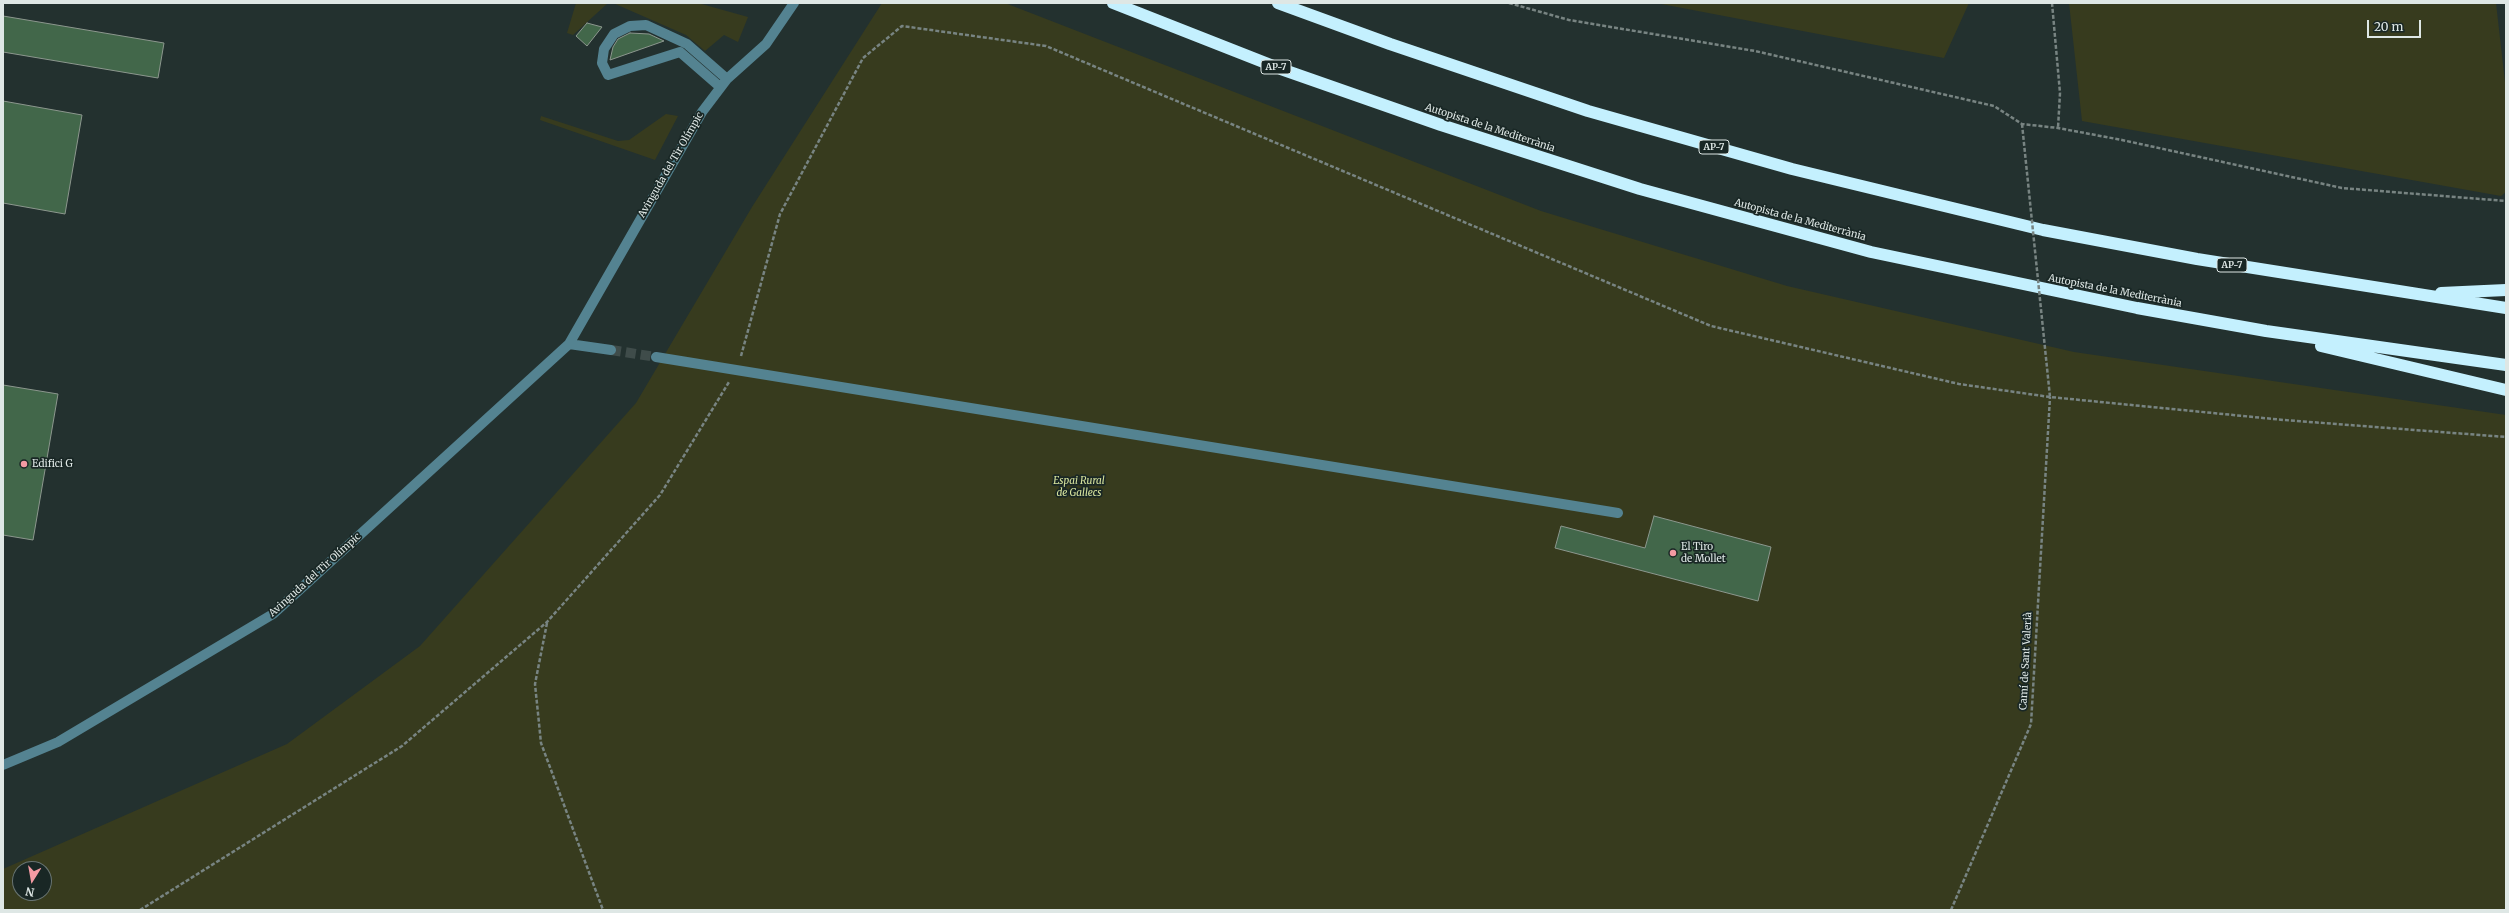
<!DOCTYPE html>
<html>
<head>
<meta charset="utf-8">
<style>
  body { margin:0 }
  #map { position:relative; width:2509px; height:913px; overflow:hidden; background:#23312f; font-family:Merriweather,serif }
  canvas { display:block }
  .frame { position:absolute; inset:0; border:4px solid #dee7e5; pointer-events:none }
  .north { position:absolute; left:12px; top:861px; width:40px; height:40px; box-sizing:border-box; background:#192725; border:1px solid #687472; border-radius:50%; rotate:191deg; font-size:11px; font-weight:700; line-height:16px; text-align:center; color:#dee7e5 }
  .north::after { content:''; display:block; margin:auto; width:14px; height:18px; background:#f49aa3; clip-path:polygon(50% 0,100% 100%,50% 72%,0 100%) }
  .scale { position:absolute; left:2367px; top:20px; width:54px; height:18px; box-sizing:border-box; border:2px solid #dee7e5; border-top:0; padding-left:5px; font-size:12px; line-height:14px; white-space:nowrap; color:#dee7e5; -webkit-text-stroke:3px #192725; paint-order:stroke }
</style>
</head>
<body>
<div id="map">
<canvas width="2509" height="913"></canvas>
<div class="frame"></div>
<div class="north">N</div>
<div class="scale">20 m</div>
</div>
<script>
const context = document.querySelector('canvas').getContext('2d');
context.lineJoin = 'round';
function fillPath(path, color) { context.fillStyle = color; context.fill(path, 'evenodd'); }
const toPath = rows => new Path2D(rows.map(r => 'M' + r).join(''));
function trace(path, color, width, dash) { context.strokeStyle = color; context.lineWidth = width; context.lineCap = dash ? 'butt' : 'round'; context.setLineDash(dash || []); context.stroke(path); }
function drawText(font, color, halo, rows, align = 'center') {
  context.font = font + ' Merriweather,serif'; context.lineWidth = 3.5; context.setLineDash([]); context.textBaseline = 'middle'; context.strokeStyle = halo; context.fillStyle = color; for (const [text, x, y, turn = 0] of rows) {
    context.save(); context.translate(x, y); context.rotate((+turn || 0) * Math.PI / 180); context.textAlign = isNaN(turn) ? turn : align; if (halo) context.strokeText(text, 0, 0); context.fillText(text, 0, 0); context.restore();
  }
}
fillPath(toPath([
  [576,3,608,3,573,35,567,33],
  [613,3,698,3,748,17,738,42,724,35,705,51,686,35],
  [882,3,1005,3,1541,211,1787,286,2074,352,2506,415,2506,910,3,910,3,869,287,744,420,646,636,403,752,207],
  [20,869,44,869,44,893,20,893],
  [1656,3,1969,3,1944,58],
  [2069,3,2496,3,2506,91,2506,192,2501,196,2082,121],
  [666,114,678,116,655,160,540,120,541,116,618,141,629,140]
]), '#373b1e');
const building = toPath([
  [3,16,164,43,158,78,3,52,3,16],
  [587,23,602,27,587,46,576,36,587,23],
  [630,33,649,34,664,41,610,60,613,47,618,39,630,33],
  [3,101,82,115,65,214,3,203,3,101],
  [3,385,58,394,33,540,3,535,3,385],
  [1654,516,1771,547,1758,601,1555,548,1561,526,1645,548,1654,516]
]);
fillPath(building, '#42674a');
trace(building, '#8c978e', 1);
trace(toPath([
  [611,350,656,357]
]), '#3f4c4a', 10, [10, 5]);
trace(toPath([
  [1509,3,1569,20,1755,51,1994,106,2022,124,2058,128,2122,140,2342,188,2506,201],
  [2052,3,2060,93,2058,128],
  [741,356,780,214,863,58,902,26,1046,46,1711,326,1959,384,2050,397,2284,420,2506,437],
  [547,623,535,684,541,743,603,910],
  [140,910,402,746,547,622,660,495,729,382],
  [1951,910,2031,724,2050,397]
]), '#788482', 2.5, [4, 2]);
trace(toPath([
  [719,86,680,52,608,75,602,63,604,49,614,34,630,26,646,25,687,44,727,79],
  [569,344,611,350],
  [656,357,1618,513],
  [3,765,58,742,273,614,569,344,702,112,727,79,766,44,794,3]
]), '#548391', 10);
trace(toPath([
  [1113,3,1281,69,1441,125,1640,189,1871,252,2137,308,2266,331,2506,365],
  [1278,3,1390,44,1588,111,1792,169,2043,230,2197,259,2506,308],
  [2441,293,2506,290],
  [2321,346,2506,390]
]), '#c4f0fe', 12);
trace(toPath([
  [2022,124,2050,397]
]), '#788482', 2.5, [4, 2]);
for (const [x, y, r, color] of [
  [24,464,4,"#f49aa3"],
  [1673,553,4,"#f49aa3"]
]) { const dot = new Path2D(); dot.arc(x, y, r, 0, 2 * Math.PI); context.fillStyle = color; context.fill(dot); trace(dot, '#192725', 1.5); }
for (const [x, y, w] of [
  [1276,67,30],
  [1714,147,30],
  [2232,265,30]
]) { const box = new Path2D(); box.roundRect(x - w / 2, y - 7, w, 14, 3); context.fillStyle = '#192725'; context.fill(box); trace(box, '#dee7e5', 1); }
drawText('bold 9px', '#dee7e5', null, [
  ["AP-7",1276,67],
  ["AP-7",1714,147],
  ["AP-7",2232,265]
]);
drawText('10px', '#dee7e5', '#192725', [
  ["Autopista de la Mediterrània",1490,128,18],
  ["Avinguda del Tir Olímpic",671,165,-60],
  ["Autopista de la Mediterrània",1800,220,15],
  ["Autopista de la Mediterrània",2115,291,11],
  ["Avinguda del Tir Olímpic",315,575,-42],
  ["Camí de Sant Valerià",2026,661,-87]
]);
drawText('10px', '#dee7e5', '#192725', [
  ["Edifici G",32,464],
  ["El Tiro",1681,547],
  ["de Mollet",1681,559]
], 'left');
drawText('italic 10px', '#dae69f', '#192725', [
  ["Espai Rural",1079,481],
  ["de Gallecs",1079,493]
]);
</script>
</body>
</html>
